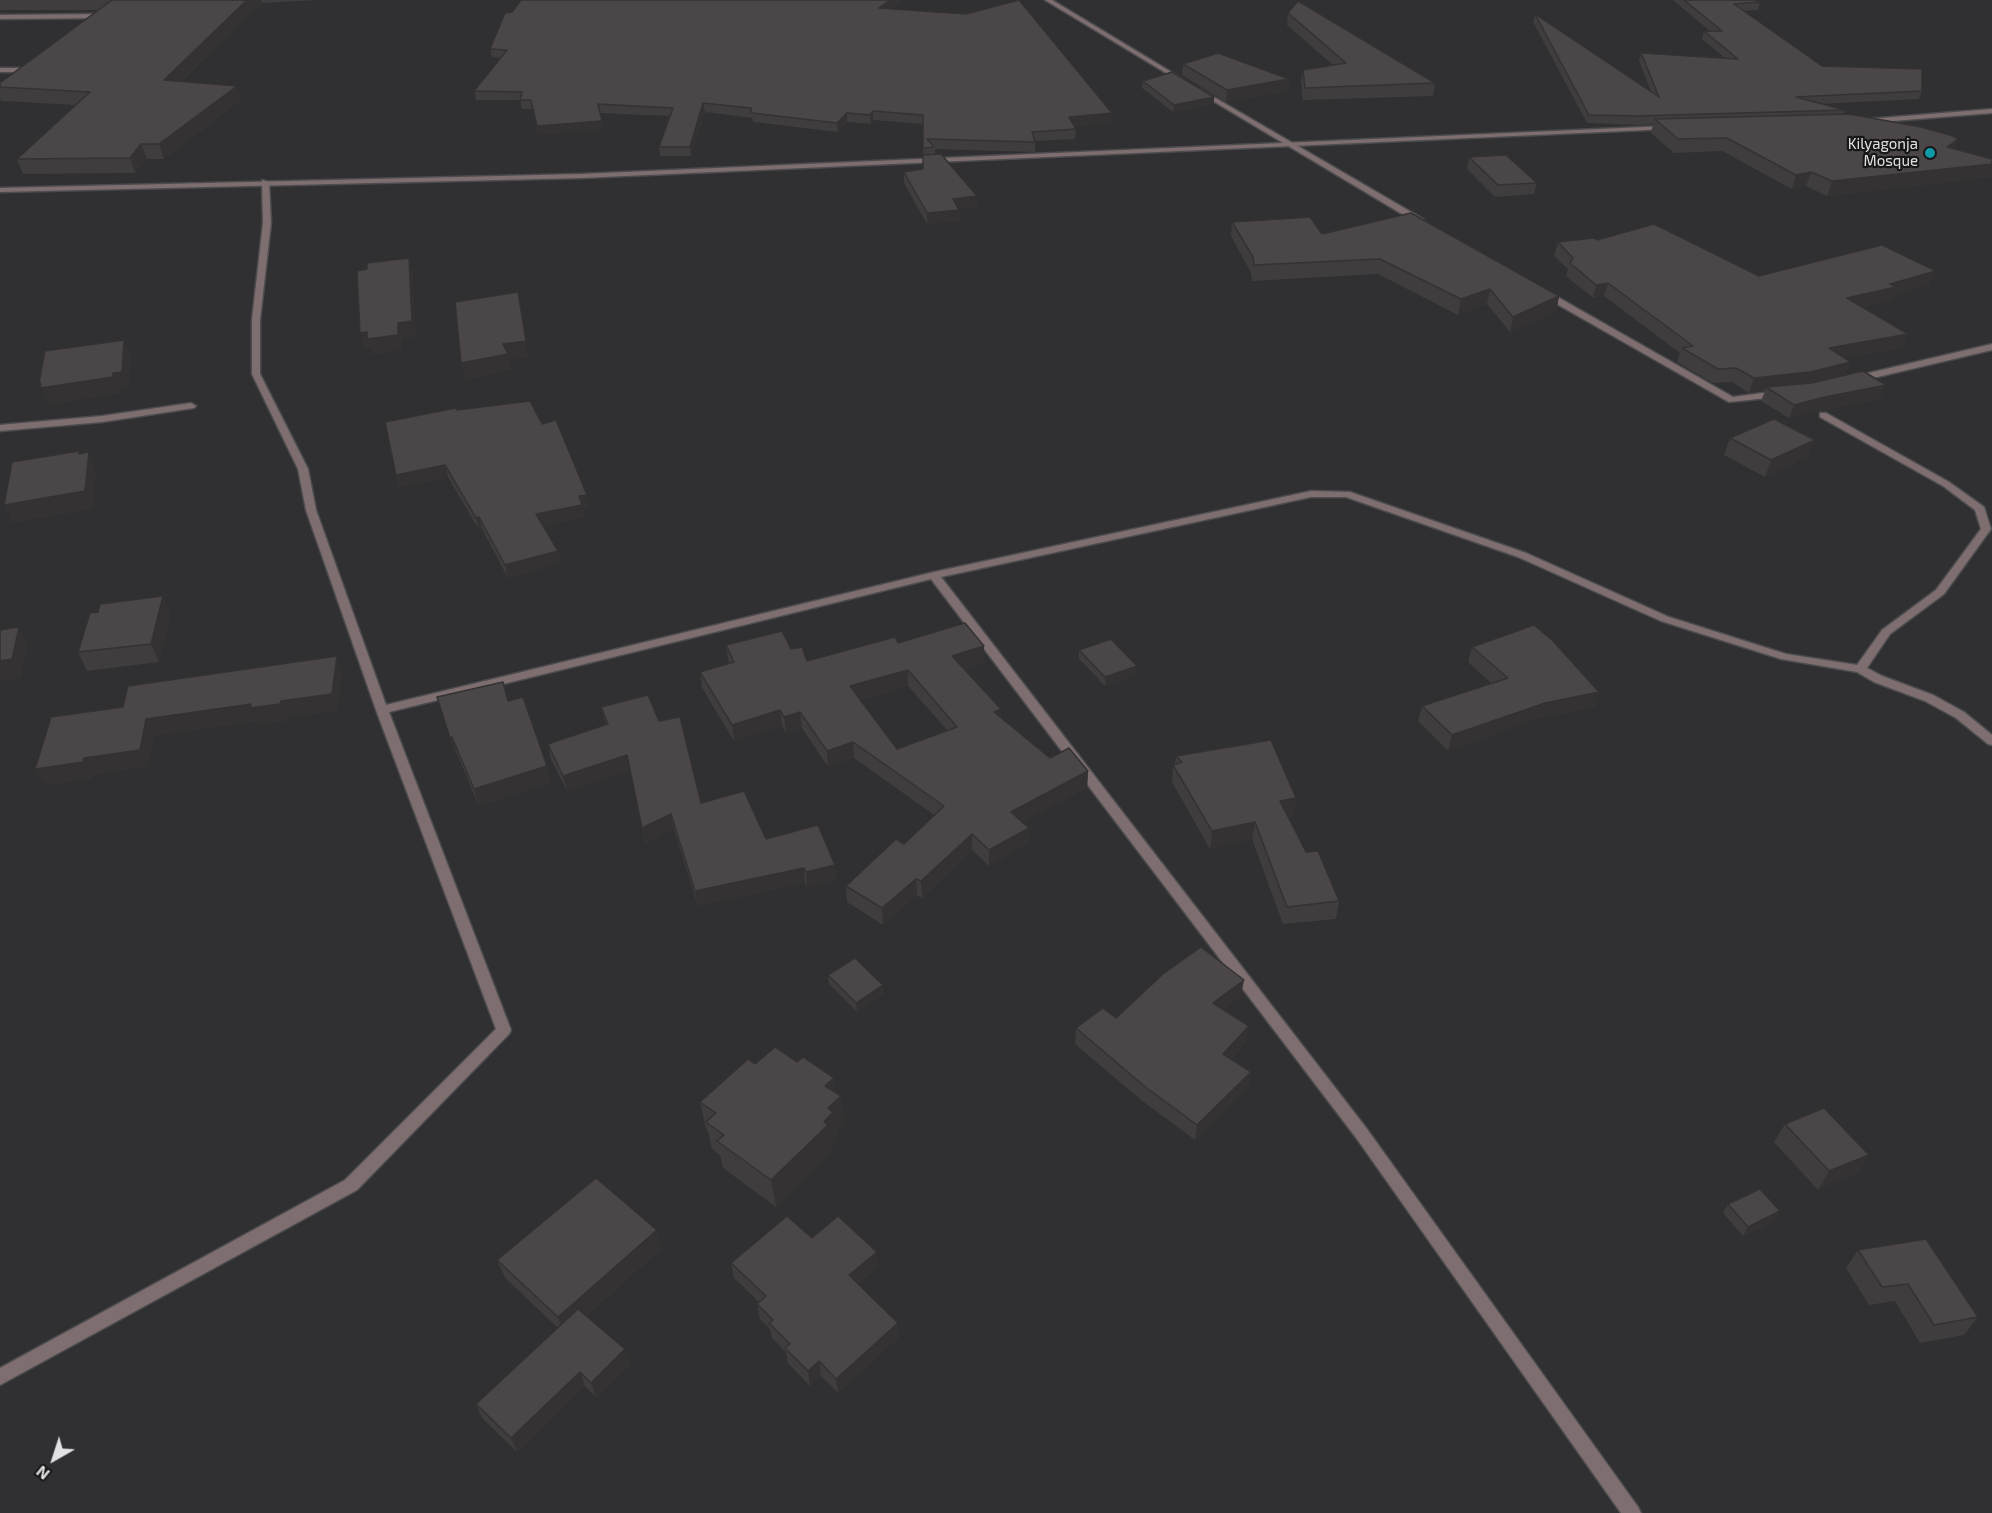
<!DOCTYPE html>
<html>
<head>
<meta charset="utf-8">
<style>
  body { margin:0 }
  #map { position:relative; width:1992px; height:1513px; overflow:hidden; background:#302f32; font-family:"Exo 2",sans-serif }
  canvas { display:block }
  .north { position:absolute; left:24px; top:1429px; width:60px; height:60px; -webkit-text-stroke:4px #181819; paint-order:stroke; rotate:219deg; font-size:16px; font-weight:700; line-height:24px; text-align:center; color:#e2e2e4 }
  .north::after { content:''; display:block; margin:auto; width:21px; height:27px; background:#e2e2e4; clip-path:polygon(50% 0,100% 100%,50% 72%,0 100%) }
</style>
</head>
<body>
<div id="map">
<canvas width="1992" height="1513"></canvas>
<div class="north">N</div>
</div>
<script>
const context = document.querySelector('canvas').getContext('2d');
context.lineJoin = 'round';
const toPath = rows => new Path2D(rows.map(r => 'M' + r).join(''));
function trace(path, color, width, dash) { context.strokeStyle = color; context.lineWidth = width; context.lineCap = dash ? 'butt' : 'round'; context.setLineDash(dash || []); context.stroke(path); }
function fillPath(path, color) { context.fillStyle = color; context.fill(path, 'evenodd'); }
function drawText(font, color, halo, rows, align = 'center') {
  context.font = font + ' "Exo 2",sans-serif'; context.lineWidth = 4.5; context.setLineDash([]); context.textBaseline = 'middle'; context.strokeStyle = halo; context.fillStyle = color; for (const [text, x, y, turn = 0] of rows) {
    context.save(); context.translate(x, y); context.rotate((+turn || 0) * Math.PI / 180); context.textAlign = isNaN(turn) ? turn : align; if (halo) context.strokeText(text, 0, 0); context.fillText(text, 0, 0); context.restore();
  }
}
const minor = toPath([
  [1045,0,1052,0,1186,81,1181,82,1045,0],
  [0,15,106,14,109,16,106,18,0,19,0,15],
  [0,68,32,68,35,70,32,72,0,72,0,68],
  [1200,89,1423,219,1424,221,1417,223,1198,92,1197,91,1200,89],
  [262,180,269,182,271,223,260,320,260,374,308,469,316,510,386,705,934,572,1311,491,1350,492,1526,553,1669,617,1786,654,1857,665,1882,630,1936,590,1981,529,1975,510,1943,486,1820,417,1820,413,1826,413,1949,482,1984,507,1991,529,1944,594,1890,634,1867,668,1882,676,1933,695,1964,712,1992,735,1992,745,1988,744,1956,718,1925,701,1874,682,1857,672,1781,659,1661,621,1518,557,1346,497,1311,497,941,577,1367,1129,1638,1507,1641,1513,1621,1513,1357,1139,931,579,389,712,511,1030,509,1034,357,1190,0,1385,0,1368,345,1180,496,1029,376,710,306,510,298,469,252,374,252,320,263,223,262,180],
  [1541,291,1547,291,1733,397,1777,391,1781,394,1777,397,1729,402,1541,295,1541,291],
  [1992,344,1992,350,1856,382,1852,379,1856,376,1992,344],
  [191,403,196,406,194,408,102,422,0,431,0,425,102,416,191,403]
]);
const tertiary = toPath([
  [1992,109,1992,113,1868,123,1865,121,1868,119,1992,109],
  [1667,126,1669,127,1669,129,581,178,0,192,0,188,581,174,1667,126]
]);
trace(minor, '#4c4c4e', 3);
trace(tertiary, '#4c4c4e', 3);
fillPath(minor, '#7f6e70');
fillPath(tertiary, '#7f6e70');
fillPath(toPath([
  [0,0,318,0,262,3,182,81,237,86,241,100,164,159,147,159,135,173,23,174,17,159,75,105,1,101,0,98,0,83,98,10,0,10],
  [521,0,902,0,890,9,1112,122,1074,126,1076,129,1075,139,1035,141,1035,152,935,149,935,155,977,207,959,209,960,221,927,224,904,183,904,172,923,169,923,124,873,120,871,124,847,122,838,132,753,122,752,118,705,112,691,156,660,156,659,147,669,116,600,113,603,130,538,135,533,109,522,109,520,100,476,100,474,91,500,58,492,57,490,49],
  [1673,0,1754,0,1760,2,1758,10,1744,11,1822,66,1922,91,1919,99,1821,104,1845,110,1844,114,1958,139,1954,148,1992,159,1992,177,1827,196,1806,186,1792,189,1722,151,1674,153,1651,133,1653,124,1637,125,1587,123,1533,22,1535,14,1651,92,1639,61,1641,53,1725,58,1702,39,1704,31,1710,31],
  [1288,13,1435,83,1433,96,1303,100,1301,82,1303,70,1333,65,1287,25],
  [1183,64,1289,79,1288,91,1226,102,1182,75],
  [1143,81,1214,104,1173,112,1142,88],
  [1469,157,1537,183,1534,194,1495,197,1467,169],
  [1232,222,1322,234,1559,296,1556,312,1510,332,1487,304,1458,315,1378,274,1252,281,1251,273,1231,236],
  [1597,240,1759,276,1930,285,1893,295,1891,301,1863,307,1903,348,1845,358,1846,375,1880,399,1820,411,1789,418,1761,401,1765,391,1749,393,1732,382,1713,383,1677,362,1680,353,1604,296,1593,298,1566,276,1568,269,1554,256,1558,242],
  [457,410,542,424,589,507,583,508,585,517,543,526,558,551,560,563,508,578,482,529,479,530,448,477,399,487,396,475],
  [1730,438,1808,457,1765,477,1724,455],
  [171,614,159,662,87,671,78,652],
  [898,643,984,646,984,662,964,669,1001,709,1001,717,1050,758,1088,771,1087,788,1022,822,1029,828,1028,844,989,866,972,850,922,898,917,895,883,925,847,902,846,886,904,844,934,815,854,758,828,767,802,728,786,733,782,726,734,741,702,688,700,672,729,663,726,645,791,649,807,661],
  [908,686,947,730,897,749,861,700],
  [1472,647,1599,692,1594,707,1540,718,1448,751,1418,721,1422,706,1492,684,1468,662],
  [1079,650,1136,675,1105,686,1079,659],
  [437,697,508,700,547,766,551,783,479,806,457,754,455,754],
  [601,707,659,721,701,803,837,880,807,888,805,883,698,906,674,829,645,843,630,770,567,791,551,759,548,744,606,725],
  [1176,756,1296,798,1293,816,1288,817,1306,852,1339,901,1336,919,1283,924,1252,839,1210,849,1172,782,1173,765,1175,764],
  [828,975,884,994,857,1012,829,984],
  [1241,996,1223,1010,1246,1042,1231,1059,1251,1072,1248,1088,1195,1140,1141,1100,1075,1044,1076,1028,1116,1018],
  [797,1062,834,1078,835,1093,841,1096,844,1124,836,1131,837,1140,831,1145,832,1152,776,1207,723,1168,720,1155,712,1149,708,1131,706,1129,700,1102,755,1064],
  [1785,1124,1869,1155,1857,1173,1818,1190,1774,1142],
  [1728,1204,1775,1220,1743,1236,1723,1213],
  [812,1238,878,1267,858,1284,899,1337,838,1393,821,1376,810,1386,788,1363,786,1352,772,1338,770,1329,760,1319,757,1304,759,1302,734,1278,731,1263],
  [662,1248,586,1316,625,1349,630,1364,596,1397,585,1386,517,1452,482,1418,476,1404,558,1328,505,1278,497,1260],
  [1858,1250,1978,1317,1964,1335,1920,1343,1895,1301,1869,1305,1846,1268]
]), '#403d3f');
fillPath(toPath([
  [247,0,261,0,262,3,168,94,164,80],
  [890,0,902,0,879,16,879,8],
  [1289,79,1288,91,1226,102,1227,90],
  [237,86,241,100,164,159,159,144],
  [1214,97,1214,104,1173,112,1174,105],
  [703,103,705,112,691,156,690,147],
  [873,111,873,120,871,124,870,115],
  [847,113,847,122,838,132,837,123],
  [1112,113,1112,122,1069,126,1069,117],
  [602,121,603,130,538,135,537,126],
  [1958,139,1953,153,1947,147],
  [141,144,147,159,135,173,130,158],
  [1992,164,1992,177,1827,196,1832,181],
  [1811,172,1806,186,1792,189,1796,175],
  [977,196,977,207,953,210,953,199],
  [959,210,960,221,927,224,927,213],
  [409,258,413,273,416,337,402,339,403,350,372,355,370,348,364,349,360,333,367,332,398,323],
  [1936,271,1930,285,1893,295,1891,301,1842,311,1847,298,1890,284],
  [1608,283,1604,296,1593,298,1596,285],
  [1490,289,1487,304,1458,315,1461,299],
  [518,292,529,358,509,360,512,370,465,380,461,363,503,344],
  [1559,296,1556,312,1510,332,1513,317],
  [1908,334,1903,348,1823,362,1829,348],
  [124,340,131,356,129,388,120,390,120,393,48,405,39,383,113,373],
  [1851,362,1845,376,1805,386,1766,387,1765,391,1749,393,1754,378],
  [1886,385,1880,399,1820,411,1789,418,1794,405,1825,397],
  [1815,440,1808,457,1765,477,1771,460],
  [89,452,96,470,93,509,13,523,4,505],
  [445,465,448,477,399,487,396,475],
  [587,495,589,507,583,508,585,517,539,527,536,514,579,496],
  [479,517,482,529,479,530,476,518],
  [558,551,560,563,508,578,505,565],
  [163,596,171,614,159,662,151,644],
  [19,627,28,645,21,678,0,681,0,661],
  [984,646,984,662,953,672,952,656],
  [337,656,342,672,338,711,287,718,287,721,257,725,256,722,154,736,148,767,93,775,92,779,45,786,35,769,84,758,146,719,281,701],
  [1137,666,1136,675,1105,686,1105,677],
  [908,670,908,686,852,702,850,686],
  [1599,692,1594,707,1540,718,1448,751,1452,735,1545,703],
  [1001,709,1001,725,994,712],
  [780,710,782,726,734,741,732,725],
  [800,712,802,728,786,733,784,717],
  [452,737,457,754,455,754,450,738],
  [853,742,854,758,828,767,827,751],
  [627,755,630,770,567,791,563,776],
  [547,766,551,783,479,806,474,789],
  [1088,771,1087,788,1011,828,1011,812],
  [1296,798,1293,816,1277,819,1280,801],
  [671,814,674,829,645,843,642,828],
  [1255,822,1252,839,1210,849,1212,831],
  [1029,828,1028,844,989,866,989,850],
  [972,834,972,850,922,898,921,881],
  [835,865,837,880,807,888,806,872],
  [804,868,805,883,698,906,695,891],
  [916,879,917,895,883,925,882,908],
  [1244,980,1241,996,1211,1019,1213,1003],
  [883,985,884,994,857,1012,856,1003],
  [1249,1026,1246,1042,1221,1069,1223,1054],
  [1251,1072,1248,1088,1195,1140,1197,1125],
  [834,1078,836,1100,841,1096,844,1124,836,1131,837,1140,831,1145,832,1152,776,1207,771,1180,824,1122,825,1086],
  [1869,1155,1857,1173,1818,1190,1829,1171],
  [1780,1211,1775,1220,1743,1236,1748,1227],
  [657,1230,662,1248,564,1335,558,1317],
  [877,1252,878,1267,851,1290,849,1275],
  [898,1323,899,1337,838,1393,836,1379],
  [625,1349,630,1364,596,1397,591,1383],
  [819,1361,821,1376,810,1386,808,1371],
  [580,1372,585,1386,517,1452,511,1438]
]), '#343233');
const building = toPath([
  [112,0,247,0,164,80,237,86,159,144,141,144,130,158,17,159,90,92,0,87,0,83,112,0],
  [521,0,890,0,879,8,966,14,1019,0,1112,113,1069,117,1076,129,1032,132,1035,142,927,139,934,147,923,148,923,115,873,111,870,115,847,113,837,123,752,113,751,108,703,103,690,147,659,147,673,108,598,104,602,121,537,126,531,100,520,100,522,92,474,91,507,50,490,49,505,13,512,12,521,0],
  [1684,0,1754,0,1760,2,1734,4,1822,66,1922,69,1922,91,1796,97,1845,110,1639,116,1589,115,1535,14,1659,97,1641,53,1738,59,1704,31,1722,31,1684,0],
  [1298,1,1435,83,1305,88,1303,70,1346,63,1288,13,1298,1],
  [1218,53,1289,79,1227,90,1183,64,1218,53],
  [1172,72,1214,97,1174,105,1143,81,1172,72],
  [1849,114,1921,127,1953,136,1958,139,1947,147,1992,159,1992,164,1832,181,1811,172,1796,175,1727,138,1678,139,1655,119,1849,114],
  [941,154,977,196,953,199,959,210,927,213,904,172,923,169,923,155,941,154],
  [1506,155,1537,183,1498,185,1469,157,1506,155],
  [1411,213,1559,296,1513,317,1490,289,1461,299,1380,259,1254,265,1253,257,1232,222,1310,217,1322,234,1411,213],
  [1654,224,1759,276,1882,245,1936,271,1890,284,1896,287,1847,298,1908,334,1829,348,1851,362,1810,372,1754,378,1736,368,1718,369,1682,348,1693,346,1608,283,1596,285,1570,263,1573,258,1558,242,1594,238,1597,240,1654,224],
  [409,258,412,321,398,323,398,335,367,339,367,332,360,333,357,271,367,269,367,263,409,258],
  [518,292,526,341,503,344,508,354,461,363,455,302,518,292],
  [124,340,122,372,113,373,113,377,40,388,41,383,39,383,45,351,124,340],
  [1863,371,1886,385,1825,397,1794,405,1766,387,1811,383,1863,371],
  [530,401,542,424,556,420,587,495,579,496,582,505,536,514,558,551,505,565,479,517,476,518,445,465,396,475,385,422,456,408,457,410,530,401],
  [1774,419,1815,440,1771,460,1730,438,1774,419],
  [79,451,79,454,89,452,85,491,4,505,12,462,79,451],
  [163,596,151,644,78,652,90,613,98,612,100,604,163,596],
  [965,623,984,646,952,656,1001,709,994,712,1050,758,1069,748,1088,771,1011,812,1029,828,989,850,972,834,921,881,916,879,882,908,846,886,896,839,904,844,944,806,853,742,827,751,800,712,784,717,780,710,732,725,700,672,734,662,726,645,782,631,791,649,802,647,807,661,895,637,898,643,965,623],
  [908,670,957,727,897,749,850,686,908,670],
  [1534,625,1553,641,1599,692,1545,703,1452,735,1422,706,1508,678,1472,647,1534,625],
  [19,627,12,659,0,661,0,630,19,627],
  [1111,639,1137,666,1105,677,1079,650,1111,639],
  [337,656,332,694,281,701,280,704,250,708,251,704,146,719,140,750,84,758,83,762,35,769,51,717,123,707,128,686,337,656],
  [503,682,508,701,523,697,547,766,474,789,452,737,450,738,437,697,503,682],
  [648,695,659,721,680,717,701,803,744,791,766,839,818,825,835,865,806,872,804,868,695,891,671,814,642,828,627,755,563,776,548,744,608,724,601,707,648,695],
  [1271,740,1296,798,1280,801,1306,852,1318,851,1339,901,1287,907,1255,822,1212,831,1173,765,1182,762,1176,756,1271,740],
  [1201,947,1244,980,1213,1003,1249,1026,1223,1054,1251,1072,1197,1125,1143,1085,1076,1028,1103,1008,1116,1018,1163,974,1201,947],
  [855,958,883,985,856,1003,828,975,855,958],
  [775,1047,797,1062,803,1057,834,1078,825,1086,841,1096,828,1108,833,1112,824,1122,828,1125,771,1180,717,1141,724,1135,706,1122,716,1113,700,1102,748,1059,755,1064,775,1047],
  [1824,1108,1869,1155,1829,1171,1785,1124,1824,1108],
  [596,1178,657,1230,558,1317,497,1260,596,1178],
  [1760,1189,1780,1211,1748,1227,1728,1204,1760,1189],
  [787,1216,812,1238,838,1216,877,1252,849,1275,898,1323,836,1379,819,1361,808,1371,785,1348,790,1344,769,1323,773,1320,757,1304,766,1296,731,1263,787,1216],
  [1926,1239,1978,1317,1934,1325,1908,1284,1882,1287,1858,1250,1926,1239],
  [578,1309,625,1349,591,1383,580,1372,511,1438,476,1404,578,1309]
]);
fillPath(building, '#4b4749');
trace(building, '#343233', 1.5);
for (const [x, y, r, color] of [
  [1930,153,6,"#0f9aa8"]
]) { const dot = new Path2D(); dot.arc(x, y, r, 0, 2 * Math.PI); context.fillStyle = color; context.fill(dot); trace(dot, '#181819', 2); }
drawText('15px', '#e2e2e4', '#181819', [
  ["Kilyagonja",1918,144],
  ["Mosque",1918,161]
], 'right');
</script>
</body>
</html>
